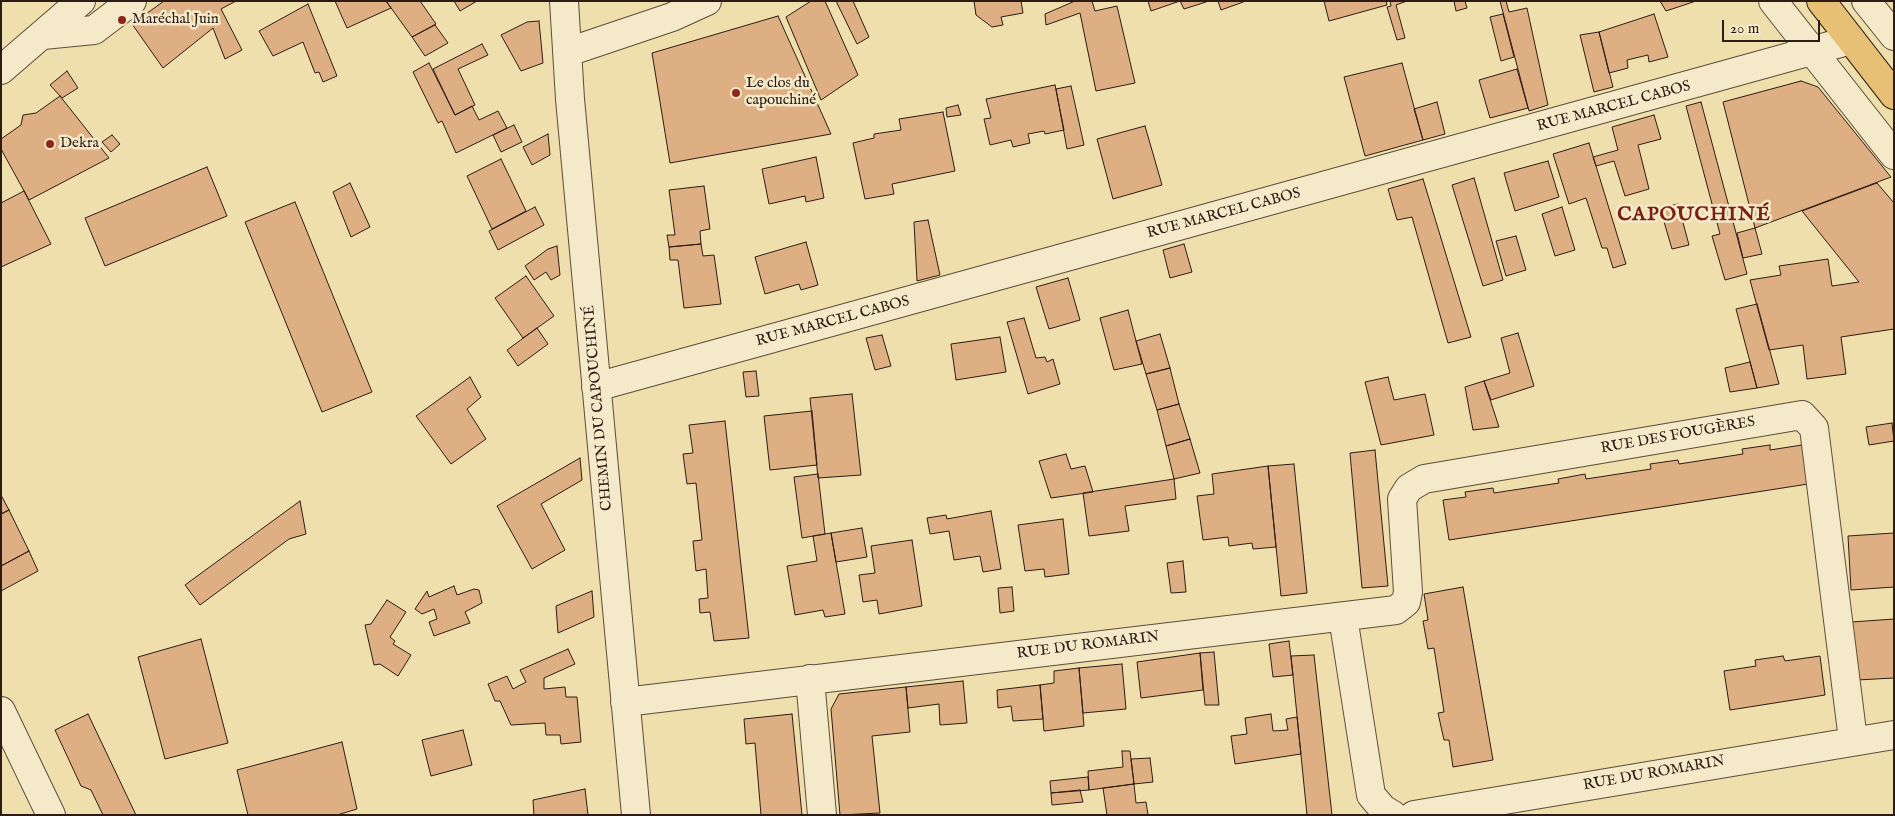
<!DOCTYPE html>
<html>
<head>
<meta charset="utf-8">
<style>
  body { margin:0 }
  #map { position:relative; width:1895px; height:816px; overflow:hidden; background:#eedfac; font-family:"IM FELL English",serif }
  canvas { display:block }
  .frame { position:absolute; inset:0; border:2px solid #2d1c15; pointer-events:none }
  .scale { position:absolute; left:1722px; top:20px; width:98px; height:22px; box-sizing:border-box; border:2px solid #2d1c15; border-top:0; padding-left:6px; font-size:15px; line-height:18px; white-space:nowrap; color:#2d1c15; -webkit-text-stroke:4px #f4eac9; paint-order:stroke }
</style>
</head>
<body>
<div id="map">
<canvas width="1895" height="816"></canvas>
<div class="frame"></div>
<div class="scale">20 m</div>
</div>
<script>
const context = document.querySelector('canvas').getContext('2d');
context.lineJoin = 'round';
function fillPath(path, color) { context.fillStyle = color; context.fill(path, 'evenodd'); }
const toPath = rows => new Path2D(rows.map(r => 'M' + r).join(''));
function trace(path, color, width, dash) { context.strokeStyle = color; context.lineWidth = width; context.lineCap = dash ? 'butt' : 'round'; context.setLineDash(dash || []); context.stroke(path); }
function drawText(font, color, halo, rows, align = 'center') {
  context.font = font + ' "IM FELL English",serif'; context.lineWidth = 5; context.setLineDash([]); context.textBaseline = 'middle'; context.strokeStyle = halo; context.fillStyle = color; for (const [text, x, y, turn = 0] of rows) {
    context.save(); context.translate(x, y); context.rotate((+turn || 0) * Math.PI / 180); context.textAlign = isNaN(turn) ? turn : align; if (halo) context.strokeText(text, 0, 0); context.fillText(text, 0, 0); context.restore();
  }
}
const building = toPath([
  [164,1,236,1,221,9,242,50,225,59,213,28,163,68,132,24,164,1],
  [335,1,386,1,391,8,347,28,335,1],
  [386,1,420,1,436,24,412,37,386,1],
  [454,1,477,1,460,11,454,1],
  [811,1,825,1,858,75,821,100,786,17,811,1],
  [836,1,853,1,869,37,857,44,836,1],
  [974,1,1021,1,1023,13,1001,17,1003,25,992,27,976,15,974,1],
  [1075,1,1092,1,1095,11,1117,6,1135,83,1096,91,1080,13,1046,25,1045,14,1075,1],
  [1148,1,1209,1,1184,9,1180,1,1151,11,1148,1],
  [1218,1,1246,1,1221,10,1218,1],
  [1324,1,1386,1,1387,5,1329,21,1324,1],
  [1390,1,1407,1,1396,5,1405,38,1397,40,1387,7,1391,6,1390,1],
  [1454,1,1465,1,1467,8,1456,11,1454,1],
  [1500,1,1506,1,1509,12,1527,8,1548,105,1529,111,1500,1],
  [1660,1,1696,1,1666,11,1660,1],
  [308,4,337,76,323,82,319,72,315,73,303,42,273,56,259,31,308,4],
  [1503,14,1514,57,1501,61,1490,17,1503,14],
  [1654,14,1668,57,1649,62,1648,55,1627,60,1628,68,1609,73,1599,32,1654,14],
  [778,16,831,134,670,163,652,53,778,16],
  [539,21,543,63,521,71,501,35,527,22,539,21],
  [435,25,448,43,425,56,412,37,435,25],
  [1599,32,1613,87,1594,92,1580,35,1599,32],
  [482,44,488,55,458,69,475,105,455,115,433,69,482,44],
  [429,63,455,115,472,106,479,120,498,111,507,128,456,153,442,121,438,123,413,72,429,63],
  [1402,63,1423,140,1365,156,1344,77,1402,63],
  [1517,69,1528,108,1490,118,1479,80,1517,69],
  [67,71,78,88,62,98,50,85,67,71],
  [1801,81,1818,87,1891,177,1755,228,1723,102,1801,81],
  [1055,85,1064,130,1045,134,1044,131,1028,134,1030,143,1013,147,1011,140,990,145,984,119,991,118,986,99,1055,85],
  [1071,86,1084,145,1067,149,1056,89,1071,86],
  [60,96,109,158,29,200,1,149,1,139,21,125,23,115,36,113,60,96],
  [1437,102,1445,134,1423,140,1414,109,1437,102],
  [1701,102,1747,274,1725,280,1712,236,1720,234,1686,106,1701,102],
  [958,105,961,115,947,117,946,108,958,105],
  [943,112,955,171,892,184,894,194,865,199,853,143,874,138,874,134,901,130,899,119,943,112],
  [1654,115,1661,139,1638,145,1649,189,1625,196,1614,161,1596,166,1593,157,1618,150,1612,127,1654,115],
  [514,125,522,142,501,152,493,135,514,125],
  [1145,126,1162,185,1113,199,1097,139,1145,126],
  [548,134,550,155,532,165,523,147,548,134],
  [112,135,120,144,111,152,102,142,112,135],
  [1589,143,1626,264,1613,268,1607,248,1602,248,1586,198,1569,204,1553,154,1589,143],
  [816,157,824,198,806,202,805,196,769,204,762,169,816,157],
  [501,159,526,211,492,229,467,176,501,159],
  [1548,161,1559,197,1515,211,1504,173,1548,161],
  [207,167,227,216,105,266,85,218,207,167],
  [1474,178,1503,280,1483,286,1452,185,1474,178],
  [1423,179,1471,337,1448,343,1412,217,1397,220,1388,189,1423,179],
  [350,183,370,227,351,237,333,192,350,183],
  [1877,183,1894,203,1894,329,1841,337,1846,374,1807,379,1803,345,1769,350,1750,280,1781,275,1779,266,1828,259,1832,286,1859,282,1802,211,1877,183],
  [704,186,710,229,700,231,701,244,669,247,667,235,675,235,669,190,704,186],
  [24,191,51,244,1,267,1,203,24,191],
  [295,202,372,392,322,412,245,222,295,202],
  [1678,204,1689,245,1672,249,1660,208,1678,204],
  [535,207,544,225,498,250,489,231,535,207],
  [1562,207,1575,250,1555,256,1542,214,1562,207],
  [928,220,940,275,917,281,914,222,928,220],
  [1755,228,1762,254,1743,258,1737,233,1755,228],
  [1516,236,1526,270,1506,276,1496,241,1516,236],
  [806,242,818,285,801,290,799,284,765,294,755,257,806,242],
  [701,244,703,256,714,255,721,304,684,308,678,260,670,260,669,247,701,244],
  [1184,244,1192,272,1170,278,1163,250,1184,244],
  [557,246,560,275,551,280,546,272,534,280,525,266,548,249,557,246],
  [526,276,554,316,523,338,495,298,526,276],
  [1068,278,1080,320,1049,329,1036,287,1068,278],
  [1757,304,1779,384,1757,388,1736,309,1757,304],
  [1128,310,1142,364,1114,370,1100,318,1128,310],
  [1024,318,1036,358,1045,357,1047,362,1053,359,1060,384,1028,394,1007,322,1024,318],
  [537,328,548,344,518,366,507,350,537,328],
  [1518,333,1534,386,1491,400,1484,381,1510,373,1501,338,1518,333],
  [1160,334,1170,368,1146,374,1136,341,1160,334],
  [882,335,891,366,875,370,866,338,882,335],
  [1000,337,1006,372,956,380,951,344,1000,337],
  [1750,362,1757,388,1730,392,1725,368,1750,362],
  [1170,368,1179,404,1157,410,1146,374,1170,368],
  [756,371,759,396,746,397,743,372,756,371],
  [470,377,481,397,467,409,486,439,451,464,416,416,470,377],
  [1388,377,1394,400,1425,394,1434,435,1381,445,1365,382,1388,377],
  [1484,381,1499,427,1473,430,1465,387,1484,381],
  [852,394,861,475,818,478,810,398,852,394],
  [1179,404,1190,439,1166,446,1157,410,1179,404],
  [812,411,817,465,770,470,764,416,812,411],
  [725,421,749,638,714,641,710,612,700,613,699,599,708,598,706,569,696,571,693,541,702,540,696,483,687,484,683,454,693,453,689,425,725,421],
  [1892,423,1894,441,1869,445,1866,427,1892,423],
  [1190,439,1200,473,1174,479,1166,446,1190,439],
  [1770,445,1770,450,1802,445,1808,484,1449,540,1443,500,1466,497,1465,492,1493,488,1494,493,1559,483,1558,479,1585,474,1586,479,1651,469,1650,464,1678,460,1679,464,1743,454,1742,449,1770,445],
  [1375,450,1388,586,1362,588,1350,453,1375,450],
  [1066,454,1071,469,1085,466,1093,492,1051,498,1039,461,1066,454],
  [580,458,582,480,541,504,565,550,532,569,497,506,580,458],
  [1294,464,1307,593,1281,596,1268,466,1294,464],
  [1268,466,1276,547,1253,549,1252,543,1229,546,1228,537,1203,540,1197,496,1214,494,1212,474,1268,466],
  [818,474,825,534,802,538,794,477,818,474],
  [1174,479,1176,499,1125,506,1129,531,1089,536,1083,493,1174,479],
  [1,495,9,510,1,514,1,495],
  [300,501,306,534,289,539,200,605,185,585,300,501],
  [9,510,29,551,1,566,1,514,9,510],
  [991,511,1001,569,983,572,980,556,954,560,949,531,930,534,927,518,946,515,947,519,991,511],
  [1063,519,1069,574,1045,577,1044,569,1025,571,1018,525,1063,519],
  [862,528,867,557,836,562,831,533,862,528],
  [831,533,845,614,825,617,823,610,795,615,787,566,817,561,813,536,831,533],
  [1894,533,1894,587,1851,590,1848,536,1894,533],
  [912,540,922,606,879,614,877,600,863,602,859,575,875,573,871,546,912,540],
  [29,551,38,571,1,591,1,566,29,551],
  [1183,561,1186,592,1171,593,1167,563,1183,561],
  [454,586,457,595,474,589,479,590,482,603,465,612,470,623,434,636,429,622,437,619,434,609,422,614,415,609,427,591,429,597,454,586],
  [1012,587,1014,611,1000,613,998,588,1012,587],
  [1463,587,1493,760,1453,767,1449,740,1444,740,1438,713,1444,712,1434,648,1428,649,1423,621,1428,620,1424,594,1463,587],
  [592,591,594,617,558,633,556,606,592,591],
  [387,600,406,612,390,637,395,641,393,644,411,655,398,676,380,664,374,665,365,625,371,624,387,600],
  [1894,619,1894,678,1857,680,1852,622,1894,619],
  [201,639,228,743,165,759,138,657,201,639],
  [1289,641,1293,675,1273,677,1269,644,1289,641],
  [568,649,575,664,544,678,544,689,565,687,566,697,577,697,581,742,561,744,560,735,546,735,545,723,511,725,500,701,495,701,488,684,507,676,513,689,526,682,520,670,568,649],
  [1214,652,1219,705,1205,705,1200,653,1214,652],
  [1200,653,1203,690,1141,698,1137,662,1200,653],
  [1314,655,1332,815,1307,815,1291,656,1314,655],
  [1783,656,1785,661,1820,656,1825,695,1730,710,1724,671,1756,666,1755,660,1783,656],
  [1122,664,1126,709,1083,713,1079,668,1122,664],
  [1079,668,1084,726,1044,731,1040,685,1054,683,1054,671,1079,668],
  [963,681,967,723,940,725,939,704,908,708,906,687,963,681],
  [1040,685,1043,719,1013,721,1011,706,998,708,997,690,1040,685],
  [906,687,910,732,872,736,880,813,840,815,831,709,839,694,906,687],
  [88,714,136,815,103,815,91,790,81,786,55,730,88,714],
  [792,714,802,815,761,815,755,743,746,744,744,719,792,714],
  [1271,714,1273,731,1288,730,1286,719,1297,717,1301,754,1235,764,1231,736,1247,734,1245,718,1271,714],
  [463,730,472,765,431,776,422,740,463,730],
  [342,742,357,809,337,815,248,815,237,770,342,742],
  [1122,751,1130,751,1134,784,1089,790,1088,771,1123,767,1122,751],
  [1150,758,1153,782,1134,784,1131,759,1150,758],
  [1088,777,1089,790,1051,793,1050,781,1088,777],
  [1134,784,1136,803,1146,802,1148,815,1107,815,1103,788,1134,784],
  [585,789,588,815,534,815,533,800,585,789],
  [1080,790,1083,802,1052,805,1051,793,1080,790]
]);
fillPath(building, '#dfaf84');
trace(building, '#2d1c15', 1);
const minor = toPath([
  [564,1,570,99,636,815],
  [1773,1,1894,155],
  [1866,1,1894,36],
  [43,35,94,30,132,1],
  [568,52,672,17,707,1],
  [1,70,81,1],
  [596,387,1851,40],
  [1343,617,1371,795,1383,809,1393,815],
  [810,679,822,815],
  [625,702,1396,610,1406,602,1408,592,1402,499,1409,488,1424,479,1802,415,1814,428,1853,740],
  [1,711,51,815],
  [1414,815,1894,735]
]);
const major = toPath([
  [1821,1,1894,95]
]);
trace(minor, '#5d4d3b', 30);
trace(major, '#2d1c15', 30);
trace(minor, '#f4eac9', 28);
trace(major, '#e7c076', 28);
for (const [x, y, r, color] of [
  [122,20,5,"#8f2418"],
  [736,93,5,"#8f2418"],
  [50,144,5,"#8f2418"]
]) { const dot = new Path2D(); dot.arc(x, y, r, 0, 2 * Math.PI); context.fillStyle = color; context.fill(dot); trace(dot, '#f4eac9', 2); }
drawText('15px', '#2d1c15', '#f4eac9', [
  ["Maréchal Juin",132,20],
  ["Le clos du",746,84],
  ["capouchiné",746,101],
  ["Dekra",60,144]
], 'left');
drawText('15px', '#2d1c15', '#f4eac9', [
  ["RUE MARCEL CABOS",1614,107,-15],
  ["RUE MARCEL CABOS",1224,214,-15],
  ["RUE MARCEL CABOS",833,322,-15],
  ["CHEMIN DU CAPOUCHINÉ",599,408,-95],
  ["RUE DES FOUGÈRES",1678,436,-10],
  ["RUE DU ROMARIN",1088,646,-7],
  ["RUE DU ROMARIN",1654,774,-10]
]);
context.letterSpacing = '1px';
drawText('bold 20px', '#7a1f14', '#f4eac9', [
  ["CAPOUCHINÉ",1694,216]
]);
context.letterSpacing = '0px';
</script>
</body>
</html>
